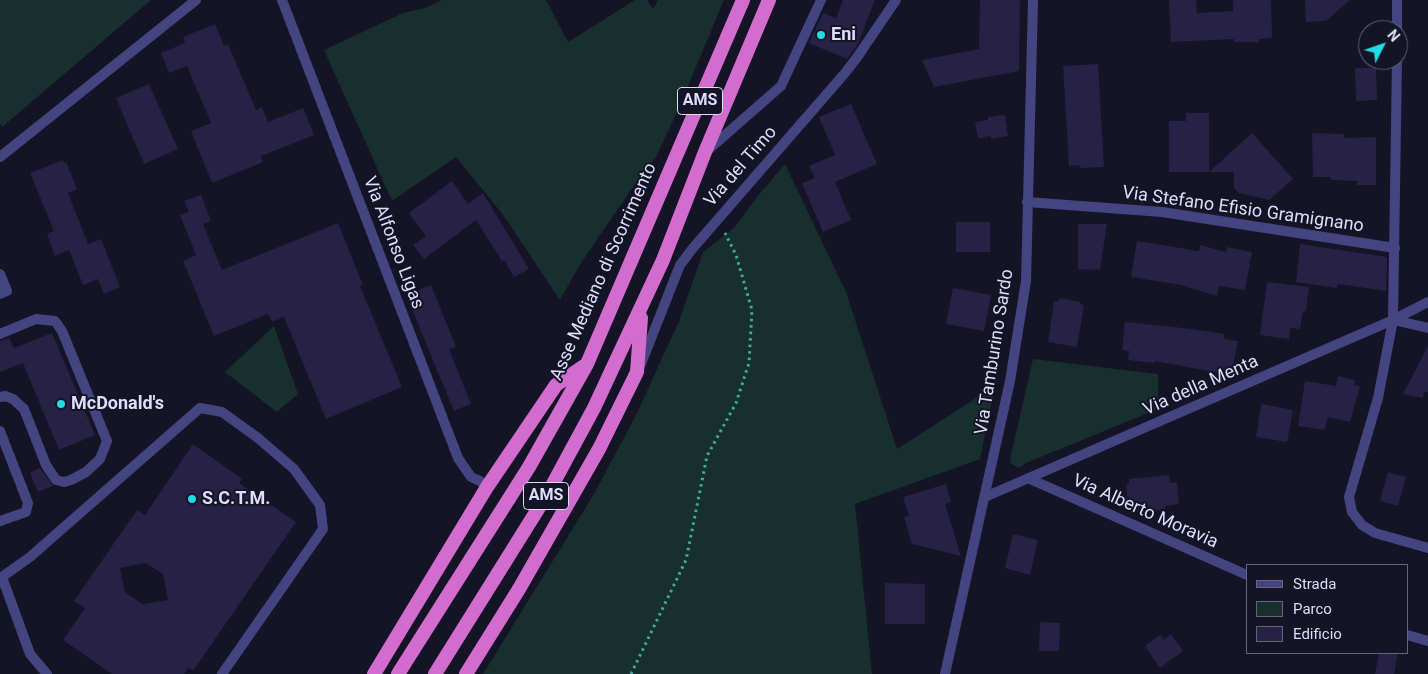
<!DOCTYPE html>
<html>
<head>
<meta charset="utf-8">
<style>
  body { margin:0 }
  #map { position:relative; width:1428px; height:674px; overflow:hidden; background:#151326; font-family:Roboto,sans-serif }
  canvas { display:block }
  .legend { position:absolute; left:1246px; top:564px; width:162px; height:90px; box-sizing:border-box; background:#151326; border:1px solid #65647b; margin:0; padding:6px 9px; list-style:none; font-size:15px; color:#deddfb }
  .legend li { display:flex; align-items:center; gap:10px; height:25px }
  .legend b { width:25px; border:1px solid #65647b }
  .north { position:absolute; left:1358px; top:20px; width:50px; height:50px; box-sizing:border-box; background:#151326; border:1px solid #65647b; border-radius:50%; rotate:49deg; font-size:14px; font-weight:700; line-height:20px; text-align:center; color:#deddfb }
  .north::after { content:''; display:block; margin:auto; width:18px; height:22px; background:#20dce4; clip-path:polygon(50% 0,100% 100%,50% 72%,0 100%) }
</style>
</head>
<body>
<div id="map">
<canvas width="1428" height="674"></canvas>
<ul class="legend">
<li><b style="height:6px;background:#444580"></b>Strada</li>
<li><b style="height:14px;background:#17302d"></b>Parco</li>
<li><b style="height:14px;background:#262145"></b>Edificio</li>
</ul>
<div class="north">N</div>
</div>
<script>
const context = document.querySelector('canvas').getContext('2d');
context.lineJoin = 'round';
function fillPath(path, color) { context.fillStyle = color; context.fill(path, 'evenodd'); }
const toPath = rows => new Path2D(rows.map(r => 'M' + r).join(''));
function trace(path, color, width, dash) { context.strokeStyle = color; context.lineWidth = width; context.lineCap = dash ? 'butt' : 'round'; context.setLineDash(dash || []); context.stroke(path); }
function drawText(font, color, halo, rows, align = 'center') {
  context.font = font + ' Roboto,sans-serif'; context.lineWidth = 4; context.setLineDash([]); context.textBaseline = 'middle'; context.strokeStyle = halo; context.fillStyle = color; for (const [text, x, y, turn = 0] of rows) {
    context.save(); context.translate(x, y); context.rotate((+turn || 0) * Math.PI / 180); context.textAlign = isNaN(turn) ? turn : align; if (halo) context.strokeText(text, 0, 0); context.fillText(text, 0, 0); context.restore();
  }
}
fillPath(toPath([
  [0,0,151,0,2,127,0,123],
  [442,0,546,0,568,42,635,0,647,0,653,9,658,0,724,0,678,110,656,157,630,191,579,266,560,300,504,216,456,157,392,201,324,50,403,13,425,8],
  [785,164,846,292,897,449,995,386,980,459,855,504,872,674,483,674,594,494,637,413,679,321,703,252,734,228,757,197],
  [274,326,298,394,277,412,225,372],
  [1033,359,1158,374,1158,409,1026,463,1019,468,1010,463,1011,455]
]), '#17302d');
fillPath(toPath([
  [843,0,875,0,858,44,847,59,809,43,823,13,836,18],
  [980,0,1020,0,1019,71,934,87,922,60,979,49],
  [1169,0,1196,0,1197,13,1233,11,1233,0,1271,0,1272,38,1259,39,1259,42,1234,42,1234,39,1171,42],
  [1305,0,1350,0,1326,21,1306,22],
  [215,24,224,46,228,44,256,110,262,107,268,122,303,108,314,135,261,156,263,162,212,183,191,131,211,123,187,66,169,73,161,53,185,43,183,37],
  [1098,64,1104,167,1080,168,1080,165,1069,166,1063,66],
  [1355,68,1376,68,1377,100,1356,101],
  [149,84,178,149,144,164,116,98],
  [851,104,877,164,835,182,851,220,823,232,802,183,815,178,809,166,835,155,819,117],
  [1186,113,1209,113,1209,172,1252,133,1293,179,1269,200,1239,193,1234,188,1234,172,1169,172,1169,121,1186,121],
  [1005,115,1008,136,991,139,991,136,978,138,975,122,988,120,988,117],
  [1312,133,1344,134,1344,138,1376,137,1376,185,1357,185,1357,181,1331,180,1331,177,1313,177],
  [63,160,64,163,66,162,77,189,68,193,88,244,101,239,120,287,104,294,98,279,83,285,69,250,55,256,47,234,54,231,30,173],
  [452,181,468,204,483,193,529,269,514,277,504,260,502,261,476,220,424,259,413,245,426,236,409,213],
  [201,195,211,221,203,224,222,270,338,223,363,285,360,286,402,387,326,419,284,317,272,322,268,314,214,336,183,261,196,255,180,215,189,212,184,201],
  [956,222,990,222,990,252,956,252],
  [1078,224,1107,224,1100,270,1078,269],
  [1137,241,1199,251,1200,245,1226,252,1227,247,1252,252,1245,290,1219,286,1217,296,1181,285,1131,277],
  [1300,244,1387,257,1386,291,1338,284,1337,288,1296,282],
  [1267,282,1309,287,1306,311,1303,311,1300,329,1290,328,1289,339,1260,335],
  [431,285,456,347,449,349,471,404,454,411,406,295],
  [953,288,991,295,984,331,946,324],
  [1059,298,1081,302,1080,304,1084,305,1077,347,1048,342,1054,301,1059,302],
  [1125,322,1192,329,1224,334,1224,339,1238,341,1232,372,1220,369,1219,373,1155,361,1154,363,1128,360,1129,351,1122,350],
  [52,333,95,435,59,450,23,363,0,372,0,341,9,338,14,348],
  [1428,346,1428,392,1424,392,1423,398,1403,394],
  [1338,376,1355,380,1354,385,1360,386,1350,422,1328,417,1325,430,1298,426,1305,381,1336,386],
  [1261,404,1293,410,1287,442,1256,437],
  [193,444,242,479,239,483,296,522,193,671,188,668,184,674,112,674,63,640,85,608,74,601,137,510,145,515],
  [146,563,163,574,168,600,142,604,125,592,120,568],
  [40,468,53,486,38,492,30,473],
  [1388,472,1406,477,1398,506,1380,501],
  [1169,475,1170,483,1177,482,1179,504,1165,506,1165,509,1129,513,1126,485,1129,484,1129,479],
  [946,484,951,502,945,504,961,556,912,544,904,517,909,516,903,497],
  [1013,534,1038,540,1030,575,1005,568],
  [885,583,925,584,925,624,885,624],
  [1040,622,1060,623,1059,651,1039,651],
  [1171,634,1183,651,1160,668,1145,646,1160,635,1164,640],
  [1379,653,1398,653,1394,674,1375,674]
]), '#262145');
trace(toPath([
  [631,674,686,560,707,456,736,403,749,363,752,310,736,255,725,233]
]), '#3fac9f', 3, [2.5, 4]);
trace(toPath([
  [708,150,781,86,821,0],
  [0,274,7,291,0,294],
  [0,334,36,319,55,321,62,331,107,441,100,459,86,472,71,480,64,482,56,480,46,465,24,409,13,399,5,396,0,397],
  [0,431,28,503,26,512,0,521],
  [47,674,30,654,2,577,30,557,200,408,222,412,258,438,294,469,320,505,323,529,222,674]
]), '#444580', 10);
trace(toPath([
  [282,0,458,458,471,477,480,481,487,487],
  [1397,0,1397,30],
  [1397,60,1393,320,1378,398,1349,497,1352,512,1362,525,1375,533,1428,548],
  [0,157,196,0],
  [1027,202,1162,212,1395,248],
  [1393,320,1428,328],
  [641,364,680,265,693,248,845,73,858,56,896,0],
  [1030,479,1247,575],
  [1407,635,1428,641]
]), '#444580', 10);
trace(toPath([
  [985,497,1393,320,1428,302],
  [945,674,1010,381,1026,281,1033,0]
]), '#444580', 10);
trace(toPath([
  [374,674,487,487,556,385,584,366],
  [398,674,529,467,587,364,743,0],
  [435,674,548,493,594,408,663,260,705,152,769,0],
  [466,674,519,589,599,449,637,372,641,318]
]), '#d26cce', 14);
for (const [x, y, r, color] of [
  [821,35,5,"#20dce4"],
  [61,404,5,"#20dce4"],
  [192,499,5,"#20dce4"]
]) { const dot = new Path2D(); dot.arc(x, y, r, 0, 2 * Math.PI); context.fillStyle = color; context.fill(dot); trace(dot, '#151326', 2); }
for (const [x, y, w] of [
  [700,101,45],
  [546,496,45]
]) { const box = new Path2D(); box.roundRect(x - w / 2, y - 13.5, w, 27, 4); context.fillStyle = '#151326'; context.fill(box); trace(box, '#deddfb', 1); }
drawText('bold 16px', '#deddfb', null, [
  ["AMS",700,101],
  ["AMS",546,496]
]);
drawText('bold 18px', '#deddfb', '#151326', [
  ["Eni",831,35],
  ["McDonald's",71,404],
  ["S.C.T.M.",202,499]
], 'left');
drawText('18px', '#deddfb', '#151326', [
  ["Via del Timo",741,167,-49],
  ["Via Stefano Efisio Gramignano",1243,210,8],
  ["Via Alfonso Ligas",393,243,69],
  ["Asse Mediano di Scorrimento",604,272,-66],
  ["Via Tamburino Sardo",995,352,-81],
  ["Via della Menta",1201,386,-24],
  ["Via Alberto Moravia",1145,512,24]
]);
</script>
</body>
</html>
